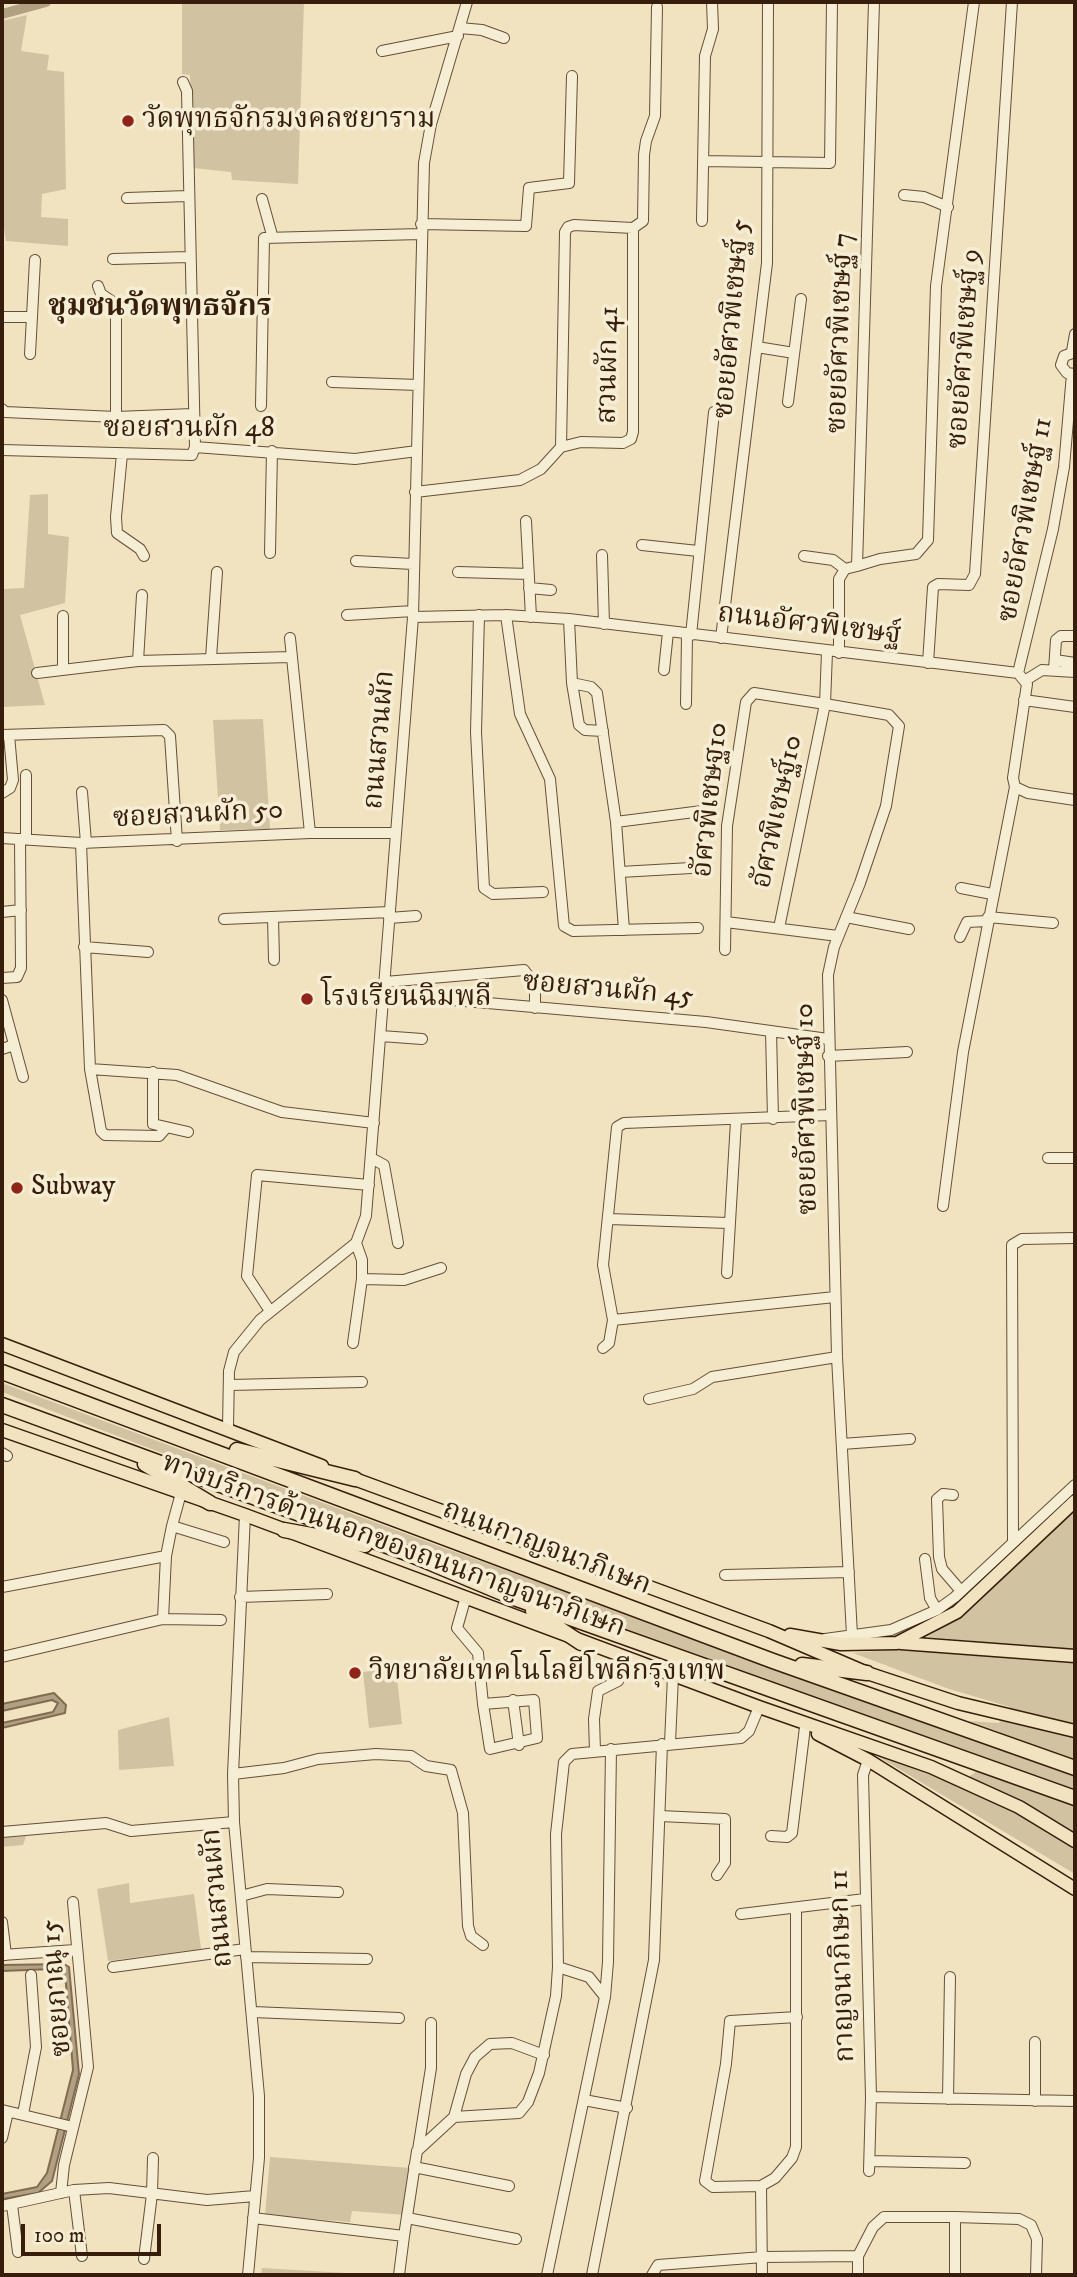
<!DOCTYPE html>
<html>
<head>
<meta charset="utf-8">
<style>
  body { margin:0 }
  #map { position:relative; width:1077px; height:2277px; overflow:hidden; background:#f1e3bf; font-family:"IM FELL DW Pica",serif }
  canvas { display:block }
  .frame { position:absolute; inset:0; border:4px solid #371e0c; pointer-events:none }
  .scale { position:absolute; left:21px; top:2224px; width:140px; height:32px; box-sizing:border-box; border:4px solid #371e0c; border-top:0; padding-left:9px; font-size:21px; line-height:24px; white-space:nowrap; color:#371e0c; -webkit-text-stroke:5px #f6edd5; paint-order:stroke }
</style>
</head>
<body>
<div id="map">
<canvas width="1077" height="2277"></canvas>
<div class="frame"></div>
<div class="scale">100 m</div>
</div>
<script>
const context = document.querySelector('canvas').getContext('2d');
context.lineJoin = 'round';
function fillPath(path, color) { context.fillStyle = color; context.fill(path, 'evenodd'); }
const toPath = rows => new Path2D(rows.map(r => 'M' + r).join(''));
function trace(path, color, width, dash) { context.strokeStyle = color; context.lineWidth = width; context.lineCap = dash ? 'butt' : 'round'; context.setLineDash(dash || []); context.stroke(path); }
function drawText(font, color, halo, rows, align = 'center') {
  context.font = font + ' "IM FELL DW Pica","Noto Serif Thai",serif'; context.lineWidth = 7; context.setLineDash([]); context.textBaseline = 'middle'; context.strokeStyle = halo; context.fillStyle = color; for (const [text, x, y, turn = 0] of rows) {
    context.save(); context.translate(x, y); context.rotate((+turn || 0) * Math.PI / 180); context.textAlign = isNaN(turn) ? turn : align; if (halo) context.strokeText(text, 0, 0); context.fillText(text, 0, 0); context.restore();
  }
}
fillPath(toPath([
  [182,2,304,2,298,184,232,180,231,172,193,168,190,75,182,74],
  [27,15,21,51,49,55,47,70,64,72,66,189,42,194,41,217,68,219,68,246,6,241,2,217,2,21],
  [48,494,48,534,69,537,65,603,20,615,45,705,2,707,2,589,24,588,30,495],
  [263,719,270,829,220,830,213,720],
  [2,1383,444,1548,996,1747,1000,1732,968,1721,999,1723,1010,1707,949,1689,853,1653,899,1649,1075,1661,1075,1874,872,1753,957,1785,993,1760,574,1610,2,1392],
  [1075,1508,1075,1650,927,1637,949,1623],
  [396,1668,402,1724,369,1728,363,1672],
  [169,1717,174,1766,119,1770,118,1730],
  [26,1836,23,1845,2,1847,2,1837],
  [129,1883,130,1903,194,1894,201,1949,108,1961,97,1889],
  [270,2157,409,2168,406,2215,352,2211,350,2222,265,2215],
  [262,2268,380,2275,261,2275]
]), '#d1c2a1');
const water = toPath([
  [54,1693,66,1705,65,1713,2,1728,2,1723,53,1712,58,1703,52,1700,2,1711,2,1704,54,1693],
  [64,1964,69,1967,79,2074,52,2181,38,2193,2,2199,2,2194,37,2187,47,2173,73,2070,66,1984,62,1971,53,1969,2,1971,2,1965,64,1964]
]);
fillPath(water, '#b2a082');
trace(water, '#816c53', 2);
trace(toPath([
  [2,14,46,2]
]), '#b2a082', 10);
const minor = toPath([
  [460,28,482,30,504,38],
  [382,51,458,36],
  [183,82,187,91,195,447],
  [703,161,830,163,832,2],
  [904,195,924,197,948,207],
  [127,198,188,196],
  [262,199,272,235],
  [702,221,705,56,713,29,712,2],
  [421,224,526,226,529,188,569,183,572,76],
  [113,259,189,257],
  [98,286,101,294,113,302,116,310,116,417],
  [2,317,31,317],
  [757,347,794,353],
  [1072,351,1075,334],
  [1075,352,1064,356,1061,365,1067,373,1075,374],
  [30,354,35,260],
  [332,382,418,385],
  [788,402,801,299],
  [261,406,264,238,421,234],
  [2,409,5,412,116,417,193,414],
  [561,447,565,232,568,227,574,225,633,228,643,221,644,155,646,141,655,116,657,7],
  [2,450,192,455,195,447,355,459,417,451],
  [122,454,116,517,117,533,140,549,144,556],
  [415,492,520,480,541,469,561,447,581,442,623,443,631,439,633,432,633,228],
  [526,521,531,617],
  [642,545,698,551],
  [270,553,272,451],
  [602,555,604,624],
  [804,556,833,560,845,569],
  [356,561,413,564],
  [857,566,880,559,916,554,928,540,936,286,974,2],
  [458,572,529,574],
  [529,588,551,590],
  [347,615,413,611],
  [479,615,476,732,484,888,493,894,543,892],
  [506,615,520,714,550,779,564,926,573,931,698,928],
  [413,617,506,615,569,619,1018,673,1027,684,1013,778,1015,787,1028,793,1075,800],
  [569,619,572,683,591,687,597,693,616,822,624,930],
  [691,635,714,412],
  [290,638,310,833],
  [721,638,767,263,768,2],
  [827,652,825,704,889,715,899,726,886,806,860,883,834,947,828,975,837,1357,852,1635],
  [839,653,839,579,845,569,857,566,874,2],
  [211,658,217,572],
  [1055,660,1075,663],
  [138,661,142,595],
  [928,663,933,587,938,584,969,585,975,574,1012,2],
  [63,670,63,616],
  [664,670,668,632],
  [1054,670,1056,640,1061,636,1075,636],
  [37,673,138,661,291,657],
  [1018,673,1053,529,1064,467,1072,374],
  [1026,680,1042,670,1075,672],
  [572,683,579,725,585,730,603,731],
  [1024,700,1075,707],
  [686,704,687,635],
  [2,735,164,730,170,736,177,841],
  [82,792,86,843],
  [2,793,10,788,13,780,9,735],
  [616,822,702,811],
  [2,838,81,843,310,833,396,833],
  [26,839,26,775],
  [81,843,90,1069,101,1131,105,1135,159,1136,166,1128],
  [620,872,691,868],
  [961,888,992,894],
  [2,912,21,910],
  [273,917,274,960],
  [846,917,909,929],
  [988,917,1053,923],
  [389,918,416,916],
  [224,919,390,912],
  [726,922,838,936],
  [960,937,967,922,987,921],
  [84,947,148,952],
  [725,950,727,826,746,702,754,693,825,704,779,928],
  [2,978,17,977,21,968,20,839],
  [385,982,524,970,535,985,535,1008],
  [384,994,706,1022,828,1039],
  [2,1000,23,1077],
  [771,1031,773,1119],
  [381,1036,422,1039],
  [2,1049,14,1045],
  [828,1056,907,1052],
  [90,1069,177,1075,282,1112,374,1123],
  [153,1072,153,1124,188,1132],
  [371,1158,384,1165,398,1243],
  [1048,1158,1075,1158],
  [943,1206,963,1052,1015,787],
  [609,1219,728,1223],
  [727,1273,736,1121],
  [362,1279,404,1280,441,1268],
  [270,1311,247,1276,257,1175,369,1185],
  [613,1320,835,1297],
  [353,1343,362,1279,362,1260,356,1243],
  [603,1348,609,1343,613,1320,603,1265,617,1127,624,1123,831,1115],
  [230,1385,362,1382],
  [649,1399,693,1389,712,1377,837,1357],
  [228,1428,229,1371,234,1352,260,1320,356,1243,366,1216,413,617,424,163,431,124,467,2],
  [842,1444,910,1439],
  [2,1453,7,1456],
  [181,1493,172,1526,224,1542],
  [953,1495,943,1494,937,1499,939,1557,942,1569,961,1591],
  [245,1515,233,1774,234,1822,259,2096,259,2158,248,2275],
  [1013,1542,1012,1245,1022,1239,1075,1238],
  [925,1559,930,1598,937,1610],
  [725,1575,849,1572],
  [2,1587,166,1556],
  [240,1597,327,1594],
  [465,1600,457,1628,478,1653,483,1704,490,1749,537,1738,534,1700,483,1704],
  [163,1619,166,1556,172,1526],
  [825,1639,891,1630,937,1610,955,1597,1075,1485],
  [2,1657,163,1619,221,1620],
  [513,1700,519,1745],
  [670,1743,673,1676],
  [595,1751,594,1719,598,1691,618,1681,628,1660],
  [868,1760,863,1775,871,2097,869,2171],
  [233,1774,284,1768,318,1759,376,1754,411,1756,426,1766,451,1770,463,1813,468,1926,471,1936,483,1945],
  [660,1816,725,1819,725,1863,717,1875],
  [2,1832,106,1823,131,1831,234,1822],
  [771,1836,787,1837,792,1833,805,1727],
  [241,1896,267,1889,338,1892],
  [741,1914,865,1899],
  [2,1922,6,1955],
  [2,1955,75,1950],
  [246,1957,367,1959],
  [113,1967,245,1949],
  [558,1967,589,1977,605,1997],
  [253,2012,399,2018],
  [1035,2042,1035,2101],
  [871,2097,1075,2101],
  [948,2099,950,1977],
  [584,2100,627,2108],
  [2,2110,73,2127],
  [23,2114,36,2047,31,1975],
  [454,2117,466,2074,475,2057,490,2044,512,2043,544,2055],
  [2,2138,8,2112],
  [418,2150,431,2068,431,2023],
  [871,2161,965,2163],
  [414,2167,509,2186],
  [761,2186,713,2187,705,2181,726,2064,730,2021,797,2017],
  [74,2190,82,2256],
  [61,2193,64,2165,88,2067,73,1902],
  [12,2205,18,2252],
  [2,2206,74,2190,109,2188,207,2200,255,2196],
  [253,2218,404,2236,417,2151,454,2117,519,2113,528,2102,539,2073,556,1996,558,1967,556,1834,564,1762,572,1754,741,1738,749,1731,759,1707],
  [407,2218,516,2239],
  [144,2259,152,2194,153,2158],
  [399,2275,404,2236],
  [547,2275,605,1997,608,1962,611,1749],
  [592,2275,654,1960,662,1744],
  [652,2275,658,2265,763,2257,858,2256],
  [762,2275,761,2186,775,2178,792,2158,796,2147,796,1908],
  [858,2275,858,2256,873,2227,884,2217,955,2217,1019,2219,1031,2225,1037,2239,1036,2275],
  [955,2275,955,2217]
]);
const major = toPath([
  [2,1344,322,1466],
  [2,1430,245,1515,759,1707,931,1767,1019,1807,1075,1841],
  [349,1477,769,1631,867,1673,958,1703,1075,1731],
  [790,1635,841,1644,897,1643,957,1612,1075,1501],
  [901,1643,1075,1656],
  [818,1734,868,1760,1075,1889]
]);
const highway = toPath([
  [2,1372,773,1661,1075,1768],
  [2,1405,409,1554,514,1598,1075,1798],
  [237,1450,355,1479],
  [145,1464,210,1503],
  [284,1530,365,1545],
  [533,1611,581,1643],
  [802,1665,867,1673]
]);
trace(minor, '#664f39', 12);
trace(major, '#371e0c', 15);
trace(highway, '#371e0c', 17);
trace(minor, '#f6edd5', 10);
trace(major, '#f1e3bf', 12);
trace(highway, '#f1e3bf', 14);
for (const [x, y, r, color] of [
  [128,121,7,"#8f2418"],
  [307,999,7,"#8f2418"],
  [17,1188,7,"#8f2418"],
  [355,1673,7,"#8f2418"]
]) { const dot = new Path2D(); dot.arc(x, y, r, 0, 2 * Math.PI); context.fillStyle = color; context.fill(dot); trace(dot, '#f6edd5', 2.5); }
drawText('28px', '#371e0c', '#f6edd5', [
  ["วัดพุทธจักรมงคลชยาราม",142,121],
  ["โรงเรียนฉิมพลี",321,999],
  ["Subway",31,1188],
  ["วิทยาลัยเทคโนโลยีโพลีกรุงเทพ",369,1673]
], 'left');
drawText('28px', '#371e0c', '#f6edd5', [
  ["ซอยอัศวพิเชษฐ์ 5",734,319,-85],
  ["ซอยอัศวพิเชษฐ์ 7",842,333,-88],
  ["ซอยอัศวพิเชษฐ์ 9",966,349,-86],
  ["สวนผัก 41",610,365,-89],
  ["ซอยสวนผัก 48",189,430],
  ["ซอยอัศวพิเชษฐ์ 11",1027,520,-80],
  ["ถนนอัศวพิเชษฐ์",809,626,7],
  ["ถนนสวนผัก",381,740,-85],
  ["อัศวพิเชษฐ10",712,800,-84],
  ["อัศวพิเชษฐ์10",779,812,-78],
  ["ซอยสวนผัก 50",198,816,-3],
  ["ซอยสวนผัก 45",608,991,5],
  ["ซอยอัศวพิเชษฐ์ 10",808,1109,-91],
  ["ทางบริการด้านนอกของถนนกาญจนาภิเษก",393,1547,20],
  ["ถนนกาญจนาภิเษก",546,1549,21],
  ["ถนนสวนผัก",219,1898,-95],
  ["กาญจนาภิเษก 11",844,1966,-92],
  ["ซอยภาณุ 15",58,1988,-95]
]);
drawText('bold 30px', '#371e0c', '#f6edd5', [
  ["ชุมชนวัดพุทธจักร",160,309]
]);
</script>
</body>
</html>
